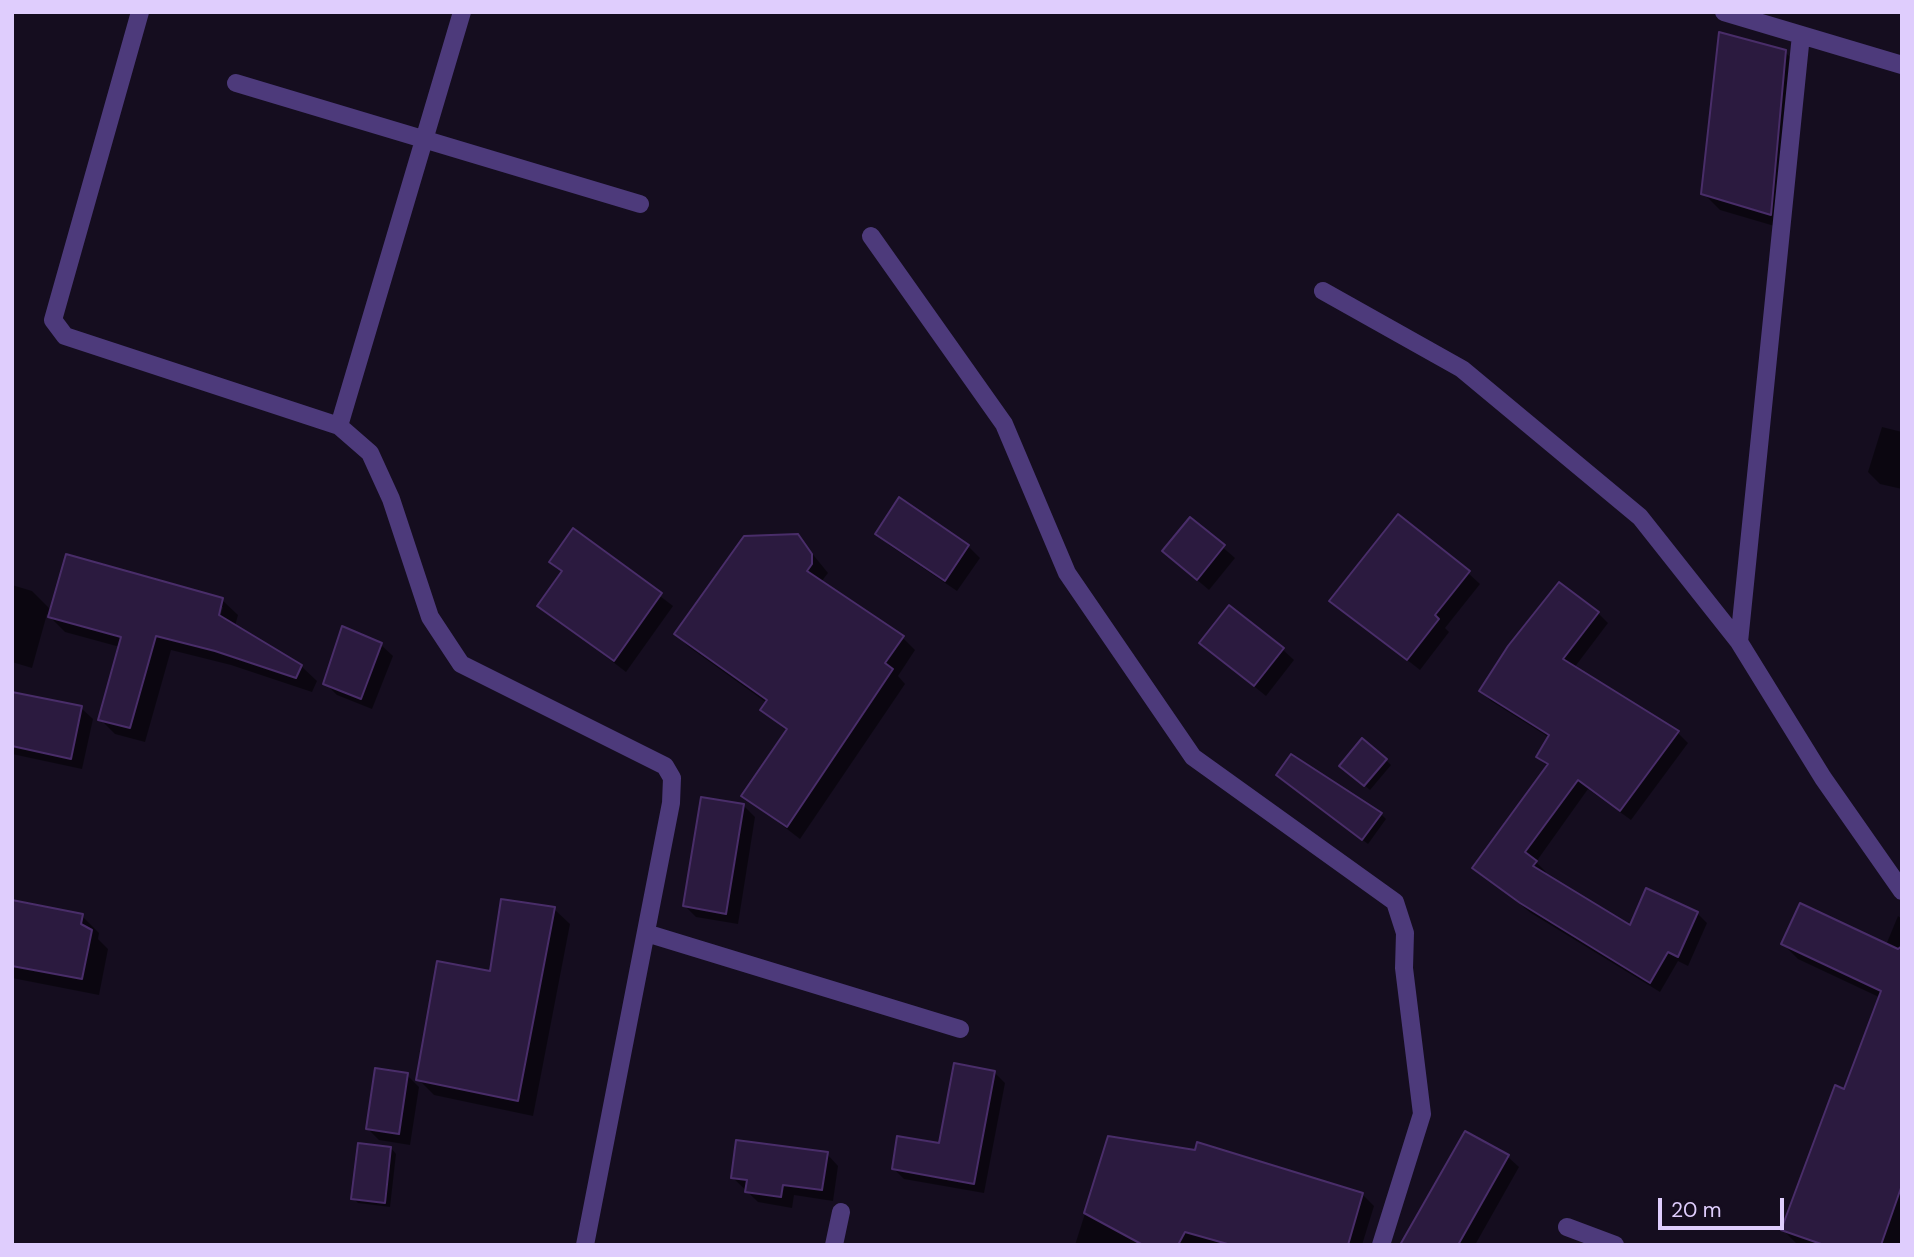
<!DOCTYPE html>
<html>
<head>
<meta charset="utf-8">
<style>
  body { margin:0 }
  #map { position:relative; width:1914px; height:1257px; overflow:hidden; background:#150d1f; font-family:"DM Sans",sans-serif }
  canvas { display:block }
  .frame { position:absolute; inset:0; border:14px solid #dfcdfd; pointer-events:none }
  .scale { position:absolute; left:1658px; top:1198px; width:126px; height:32px; box-sizing:border-box; border:4px solid #dfcdfd; border-top:0; padding-left:9px; font-size:21px; line-height:24px; white-space:nowrap; color:#dfcdfd; -webkit-text-stroke:5px #150d1f; paint-order:stroke }
</style>
</head>
<body>
<div id="map">
<canvas width="1914" height="1257"></canvas>
<div class="frame"></div>
<div class="scale">20 m</div>
</div>
<script>
const context = document.querySelector('canvas').getContext('2d');
context.lineJoin = 'round';
function fillPath(path, color) { context.fillStyle = color; context.fill(path, 'evenodd'); }
const toPath = rows => new Path2D(rows.map(r => 'M' + r).join(''));
function trace(path, color, width, dash) { context.strokeStyle = color; context.lineWidth = width; context.lineCap = dash ? 'butt' : 'round'; context.setLineDash(dash || []); context.stroke(path); }
fillPath(toPath([
  [1785,52,1802,69,1788,230,1720,210,1703,193],
  [1882,427,1902,432,1902,489,1880,484,1868,472],
  [1190,519,1235,558,1209,590,1176,562],
  [574,530,673,606,626,672,539,605,563,572,552,561],
  [877,533,968,546,980,558,957,591,889,545],
  [797,535,828,573,821,582,902,637,915,650,898,676,905,684,800,839,744,796,788,732,762,710,767,703,689,647,676,634],
  [1468,573,1480,584,1445,628,1449,632,1420,670,1331,600],
  [12,585,32,591,52,611,222,600,238,615,235,626,301,666,317,681,312,692,231,665,171,650,145,742,115,734,100,719,120,647,65,632,47,614,32,668,12,662],
  [219,607,223,607,218,624],
  [1598,613,1608,623,1574,668,1678,733,1688,743,1631,820,1588,789,1536,862,1546,872,1544,875,1630,927,1697,913,1707,923,1688,966,1678,961,1660,992,1531,913,1474,868,1548,767,1538,756,1550,738,1491,701,1481,691],
  [343,628,381,645,393,656,372,709,337,695,325,683],
  [1201,643,1282,649,1294,660,1266,696],
  [12,693,81,708,93,719,82,769,12,754],
  [1386,760,1391,765,1370,790,1347,771],
  [1284,780,1381,814,1386,819,1368,844],
  [744,806,755,817,738,924,696,917,685,906],
  [12,902,82,916,99,933,98,939,108,949,99,995,12,978],
  [554,909,570,924,533,1116,434,1095,418,1079,491,974],
  [1898,916,1902,919,1902,1242,1901,1245,1798,1245,1783,1230,1845,1091,1881,998,1798,959,1783,944,1886,945],
  [994,1072,1005,1083,984,1193,904,1179,893,1168,940,1145],
  [407,1075,419,1087,410,1145,379,1140,367,1128],
  [1109,1138,1362,1194,1374,1206,1362,1245,1075,1245],
  [391,1148,396,1154,390,1207,358,1203,353,1198],
  [827,1154,838,1166,833,1201,794,1195,792,1208,758,1202,732,1177],
  [1508,1157,1519,1167,1475,1245,1402,1245]
]), '#0007');
const building = toPath([
  [1719,32,1786,50,1771,215,1701,194,1719,32],
  [899,497,969,545,945,581,875,534,899,497],
  [1398,514,1470,571,1435,615,1439,619,1407,660,1329,601,1398,514],
  [1190,517,1225,545,1197,580,1162,551,1190,517],
  [573,528,662,593,614,661,537,606,562,571,549,562,573,528],
  [798,534,812,554,812,564,807,571,904,636,885,663,893,669,787,827,741,796,787,729,760,710,767,700,674,634,744,536,798,534],
  [66,554,223,598,219,615,302,665,296,678,215,651,156,636,130,728,98,720,121,637,48,617,66,554],
  [1559,582,1599,612,1563,659,1679,731,1620,811,1578,780,1525,852,1537,861,1533,866,1630,925,1646,888,1698,912,1678,957,1668,952,1650,983,1520,903,1472,868,1548,764,1536,757,1549,735,1479,691,1508,646,1559,582],
  [1229,605,1284,648,1254,686,1199,643,1229,605],
  [342,626,382,643,361,699,323,684,342,626],
  [12,692,82,706,71,759,12,746,12,692],
  [1362,738,1387,759,1364,786,1339,766,1362,738],
  [1291,754,1382,813,1362,840,1276,775,1291,754],
  [701,797,744,804,726,914,683,906,701,797],
  [501,899,555,907,518,1101,416,1080,437,961,490,971,501,899],
  [12,900,83,914,81,924,92,930,82,979,12,966,12,900],
  [1800,903,1898,949,1902,946,1902,1185,1881,1245,1824,1245,1781,1230,1835,1085,1844,1089,1881,991,1781,944,1800,903],
  [954,1063,995,1071,974,1184,892,1169,897,1136,939,1143,954,1063],
  [375,1068,408,1073,399,1134,366,1129,375,1068],
  [1465,1131,1509,1155,1458,1245,1400,1245,1465,1131],
  [1108,1136,1195,1150,1197,1142,1363,1193,1348,1245,1231,1245,1185,1232,1178,1245,1143,1245,1084,1213,1108,1136],
  [736,1140,828,1152,822,1190,783,1185,781,1197,745,1192,747,1180,731,1178,736,1140],
  [358,1143,391,1147,385,1203,351,1199,358,1143]
]);
fillPath(building, '#2b1a3f');
trace(building, '#492d69', 2);
trace(toPath([
  [140,12,53,320,65,336,339,426,370,453,391,499,430,617,461,664,665,766,672,778,671,803,585,1245],
  [1724,12,1902,65],
  [236,83,640,204],
  [871,236,1004,424,1067,573,1193,757,1395,902,1405,933,1404,968,1422,1114,1381,1245],
  [1323,291,1462,369,1640,517,1739,642,1823,778,1902,891],
  [339,426,462,12],
  [1739,642,1801,35],
  [646,933,960,1029],
  [1567,1227,1615,1245],
  [834,1245,841,1212]
]), '#4d3a7b', 18);
</script>
</body>
</html>
